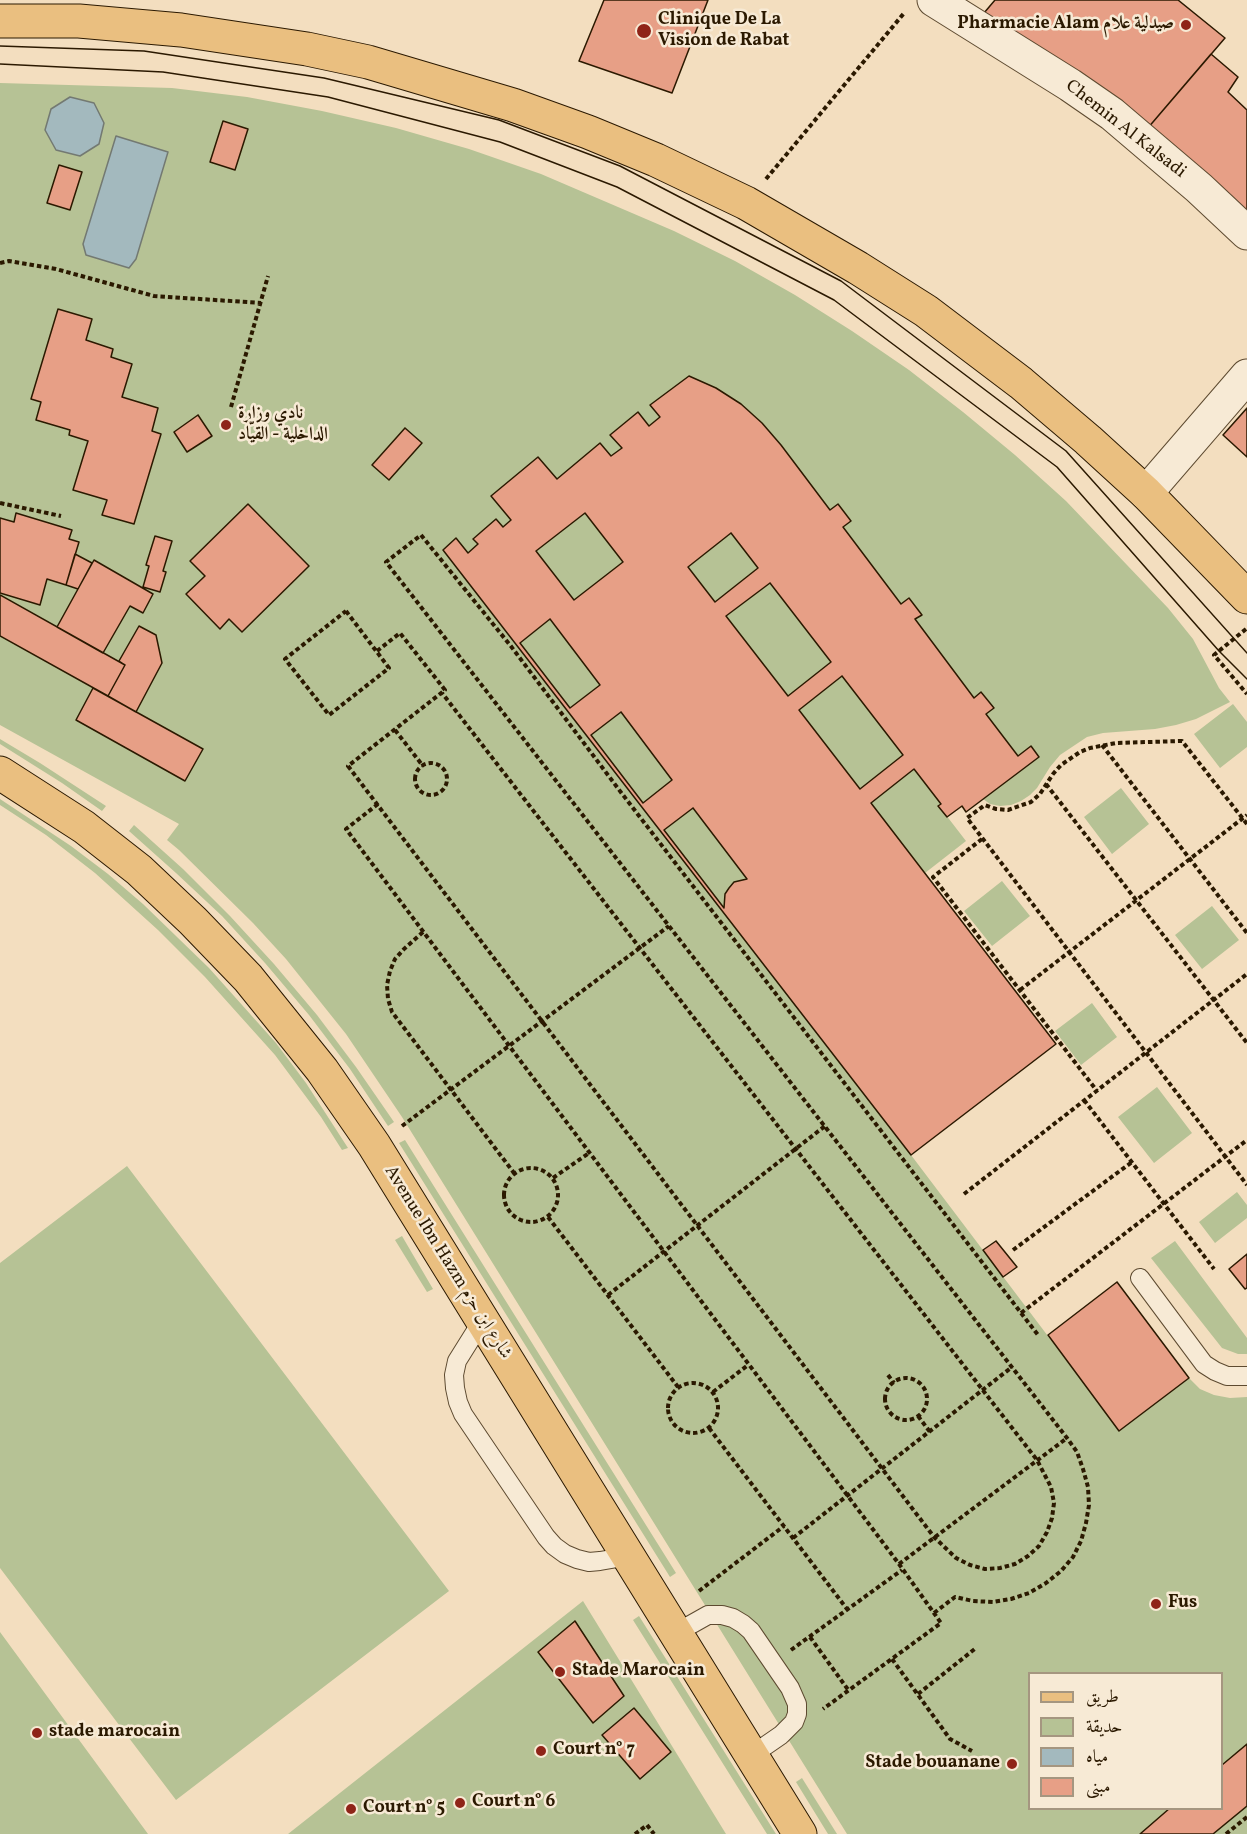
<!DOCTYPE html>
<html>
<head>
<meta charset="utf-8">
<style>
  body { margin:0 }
  #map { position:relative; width:1247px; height:1834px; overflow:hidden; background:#f3debf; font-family:Vollkorn,Amiri,serif }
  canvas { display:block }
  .legend { position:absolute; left:1028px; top:1672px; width:195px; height:138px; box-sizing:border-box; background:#f7ead5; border:2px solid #a59680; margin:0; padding:8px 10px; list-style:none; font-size:18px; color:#2b1900 }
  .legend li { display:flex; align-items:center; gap:12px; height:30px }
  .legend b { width:30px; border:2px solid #a59680 }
</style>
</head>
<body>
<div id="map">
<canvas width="1247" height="1834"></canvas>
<ul class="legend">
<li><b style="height:8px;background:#eabf80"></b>طريق</li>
<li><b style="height:16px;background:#b6c295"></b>حديقة</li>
<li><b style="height:16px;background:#a3b9be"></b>مياه</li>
<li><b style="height:16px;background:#e79f86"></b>مبنى</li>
</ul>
</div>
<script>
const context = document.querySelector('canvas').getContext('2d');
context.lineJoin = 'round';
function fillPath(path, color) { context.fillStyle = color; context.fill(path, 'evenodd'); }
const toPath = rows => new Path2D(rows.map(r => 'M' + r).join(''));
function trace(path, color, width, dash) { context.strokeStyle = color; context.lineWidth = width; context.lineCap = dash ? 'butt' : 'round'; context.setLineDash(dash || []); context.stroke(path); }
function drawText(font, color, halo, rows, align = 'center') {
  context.font = font + ' Vollkorn,Amiri,serif'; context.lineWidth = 5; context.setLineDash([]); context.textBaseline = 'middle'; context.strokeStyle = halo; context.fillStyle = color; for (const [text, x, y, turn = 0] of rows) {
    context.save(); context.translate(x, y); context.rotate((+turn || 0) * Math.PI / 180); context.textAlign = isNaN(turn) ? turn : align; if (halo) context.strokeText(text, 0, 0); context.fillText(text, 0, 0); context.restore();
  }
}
fillPath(toPath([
  [0,83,172,88,247,97,322,111,396,128,469,149,541,174,674,231,735,261,795,295,852,331,909,370,963,412,1015,455,1066,501,1168,608,1193,639,1219,688,1230,702,1196,719,1176,725,1155,729,1103,733,1087,737,1060,755,1050,767,1037,788,1030,795,1021,801,1011,805,1000,806,990,804,983,799,1039,756,1031,746,1018,756,986,714,994,708,982,692,974,698,915,619,921,615,901,604,843,527,851,520,838,504,830,510,781,445,762,423,741,404,716,388,689,376,650,405,660,417,649,426,638,412,611,434,622,448,611,456,600,443,557,479,538,457,491,496,511,520,503,527,496,520,473,538,478,544,468,553,456,539,443,550,911,1155,1119,1430,1189,1378,1200,1389,1214,1395,1230,1398,1247,1397,1247,1834,847,1834,402,1117,346,1034,286,959,253,923,179,850,167,840,179,824,0,725],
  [1030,1674,1222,1674,1222,1808,1030,1808],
  [585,513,623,562,574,600,536,551],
  [731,533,758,568,715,602,688,567],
  [770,583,831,662,788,696,726,616],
  [550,619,600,685,570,708,520,643],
  [842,676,903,755,860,789,799,710],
  [1233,704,1247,722,1247,747,1220,768,1194,734],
  [621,712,672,780,643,803,591,735],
  [0,739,40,763,106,806,102,811,62,783,0,744],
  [914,769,941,804,939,806,966,841,925,873,871,803],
  [1121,788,1149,824,1112,854,1084,817],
  [0,799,71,846,108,874,143,904,209,968,276,1043,306,1083,348,1148,342,1150,321,1117,275,1055,205,977,158,930,95,873,46,835,0,805],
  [693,808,747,879,734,882,729,888,725,894,724,908,664,830],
  [134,825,183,869,230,916,274,964,317,1015,356,1067,394,1122,388,1126,350,1069,309,1015,265,963,222,916,176,873,129,831],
  [1002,881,1030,916,992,946,964,911],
  [1212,906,1239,940,1202,969,1175,935],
  [1092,1003,1117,1037,1081,1065,1055,1031],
  [1157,1087,1192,1133,1154,1163,1118,1117],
  [405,1140,676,1573,670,1577,399,1143],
  [127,1166,449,1591,176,1800,0,1568,0,1263],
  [1237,1192,1247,1205,1247,1218,1215,1243,1199,1222],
  [402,1236,433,1289,427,1292,395,1240],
  [1175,1241,1247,1338,1247,1354,1238,1354,1222,1348,1151,1258],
  [583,1601,726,1834,288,1834],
  [639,1616,776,1834,767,1834,633,1620],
  [0,1632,148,1834,0,1834],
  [802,1778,837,1834,828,1834,796,1782]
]), '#b6c295');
const water = toPath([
  [70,97,94,103,104,123,99,144,80,156,56,150,45,130,51,109,70,97],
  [116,136,168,152,136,259,129,268,86,255,83,244,116,136]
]);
fillPath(water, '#a3b9be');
trace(water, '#737972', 1.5);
const building = toPath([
  [604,0,708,0,672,93,579,61,604,0],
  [995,0,1178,0,1225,38,1147,129,984,13,995,0],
  [1211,54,1238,77,1228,92,1247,110,1247,225,1147,129,1211,54],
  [223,121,248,129,235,170,210,162,223,121],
  [59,165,82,172,70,210,47,203,59,165],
  [58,309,92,319,86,340,113,349,111,357,132,364,122,397,158,408,152,431,161,434,134,524,102,515,107,500,73,490,88,441,69,435,70,430,36,420,41,402,31,399,58,309],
  [689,376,716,388,741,404,762,423,781,445,830,510,838,504,851,521,843,527,901,604,909,598,922,615,915,619,974,698,981,692,994,708,986,714,1018,756,1031,746,1039,757,966,812,962,806,947,817,938,806,941,804,914,769,871,803,1056,1044,911,1155,443,550,456,538,468,553,478,544,473,539,496,519,503,527,511,520,491,496,538,457,557,479,600,443,611,456,622,448,610,435,638,412,649,426,660,417,650,405,689,376],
  [585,513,623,562,574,600,536,551,585,513],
  [731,533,758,568,715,602,688,567,731,533],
  [770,583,831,662,788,696,726,616,770,583],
  [550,619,600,685,570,708,520,643,550,619],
  [842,676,903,755,860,789,799,710,842,676],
  [621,712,672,780,643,803,591,735,621,712],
  [693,808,747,879,734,882,729,888,725,894,724,908,664,830,693,808],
  [1247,408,1247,457,1223,435,1247,408],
  [198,415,212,436,187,452,174,432,198,415],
  [405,428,422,443,389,480,372,465,405,428],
  [248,504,309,566,242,632,229,619,220,629,186,594,205,576,190,561,248,504],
  [16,513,72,530,69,539,79,542,66,585,47,579,40,605,0,593,0,518,14,522,16,513],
  [155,536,172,541,163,571,166,572,160,592,143,587,149,566,146,565,155,536],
  [75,554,92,563,78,589,66,585,75,554],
  [94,560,153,594,143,613,130,606,103,653,57,627,94,560],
  [0,595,125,665,108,696,0,636,0,595],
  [139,626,156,635,162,663,136,712,108,696,125,665,119,661,139,626],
  [93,688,203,749,185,781,76,720,93,688],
  [996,1241,1017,1267,1003,1277,983,1250,996,1241],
  [1247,1254,1247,1288,1245,1289,1229,1269,1247,1254],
  [1117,1282,1189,1378,1119,1431,1048,1335,1117,1282],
  [575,1621,624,1696,593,1723,538,1652,575,1621],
  [634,1708,671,1752,640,1779,602,1735,634,1708],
  [1247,1744,1247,1806,1213,1834,1140,1834,1170,1808,1222,1808,1222,1765,1247,1744]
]);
fillPath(building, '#e79f86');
trace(building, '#2b1900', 1.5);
const service = toPath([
  [1140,1278,1204,1364,1215,1371,1227,1376,1247,1376],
  [482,1321,457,1361,454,1375,455,1388,458,1402,463,1414,546,1537,554,1546,565,1554,577,1559,589,1562,600,1561,629,1556],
  [676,1633,708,1615,722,1615,733,1618,743,1624,751,1631,790,1688,797,1704,797,1714,794,1722,781,1735,752,1755]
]);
const minor = toPath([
  [934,0,1070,85,1112,114,1199,188,1247,233],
  [1146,493,1247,376]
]);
const primary = toPath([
  [0,21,79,21,181,30,307,49,368,62,513,105,588,132,656,160,746,203,858,268,926,311,1021,383,1088,440,1146,493,1247,597],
  [0,773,84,827,139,870,193,921,248,978,322,1070,374,1145,800,1834]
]);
trace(service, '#5d4a30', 20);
trace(minor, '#5d4a30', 35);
trace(primary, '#2b1900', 35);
trace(toPath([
  [766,179,905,12],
  [0,263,9,261,56,269,154,296,261,303],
  [231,407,268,276],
  [0,503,61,516],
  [346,611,389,668,329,715,285,659,346,611],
  [1246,629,1214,655,1247,694],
  [377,651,400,633,445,690,348,766,934,1537,956,1558,970,1565,985,1569,1000,1568,1015,1564,1028,1556,1039,1546,1047,1532,1052,1518,1054,1503,1051,1487,1037,1460,442,693],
  [395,730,423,766],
  [1102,745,1247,933],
  '415 779a16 16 0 1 1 32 0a16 16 0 1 1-32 0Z',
  [1046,784,1247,1043],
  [378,804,346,829,899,1564,941,1623,823,1709],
  [1247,824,1182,741,1116,743,1090,748,1080,752,1061,765,1053,774,1040,794,1031,802,1008,810,996,809,985,805,967,818,1247,1185],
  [982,839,933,877,1097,1091],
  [423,932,404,949,395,959,390,971,387,985,388,999,392,1012,514,1173],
  [1020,990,1247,815],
  [1084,1100,1214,1269],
  [402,1126,669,926],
  '504 1195a27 27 0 1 1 54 0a27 27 0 1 1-54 0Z',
  [553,1178,589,1153],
  [964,1194,1247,974],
  [548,1217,678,1387],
  [1013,1250,1132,1162],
  [608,1295,825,1126],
  [1021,1313,1247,1140],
  [888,1375,894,1383],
  '885 1399a21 21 0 1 1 42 0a21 21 0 1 1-42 0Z',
  '668 1408a25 25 0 1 1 50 0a25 25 0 1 1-50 0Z',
  [713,1392,748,1365],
  [918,1416,930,1432],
  [709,1428,847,1609],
  [793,1538,1012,1367],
  [899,1564,1067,1438],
  [699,1591,784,1526],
  [934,1613,955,1597,973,1601,993,1602,1011,1599,1029,1593,1046,1583,1061,1571,1073,1557,1081,1541,1086,1523,1089,1505,1088,1487,1083,1469,1077,1452,1067,1438,386,562,421,535,510,645,623,795,1038,1335],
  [810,1637,849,1691],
  [791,1650,902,1570],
  [892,1659,950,1739,972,1751],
  [918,1694,976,1648],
  [635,1834,647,1825,654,1834],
  [1226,1834,1247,1817]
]), '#2b1900', 4, [4.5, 3]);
trace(service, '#f7ead5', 18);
trace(minor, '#f7ead5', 33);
trace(primary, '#eabf80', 33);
trace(toPath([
  [0,46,144,51,324,78,499,120,620,166,841,281,1066,451,1247,653],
  [0,64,163,72,328,97,500,142,617,187,834,300,1057,467,1219,651,1247,679]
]), '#2b1900', 1.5);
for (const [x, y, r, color] of [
  [1186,25,6,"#8f2418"],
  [644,31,8,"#8f2418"],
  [226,425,6,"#8f2418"],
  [1156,1604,6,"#8f2418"],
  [560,1672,6,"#8f2418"],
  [37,1733,6,"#8f2418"],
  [541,1751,6,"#8f2418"],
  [1012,1764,6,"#8f2418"],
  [460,1803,6,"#8f2418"],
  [351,1809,6,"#8f2418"]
]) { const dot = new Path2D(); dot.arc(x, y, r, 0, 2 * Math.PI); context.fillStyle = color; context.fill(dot); trace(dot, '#f7ead5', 2); }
drawText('bold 18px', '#2b1900', '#f7ead5', [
  ["Clinique De La",658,21],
  ["Vision de Rabat",658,42],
  ["Pharmacie Alam صيدلية علام",1174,25,"right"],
  ["نادي وزارة",238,415],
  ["الداخلية - القيّاد",238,436],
  ["Fus",1168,1604],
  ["Stade Marocain",572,1672],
  ["stade marocain",49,1733],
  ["Court n° 7",553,1751],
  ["Stade bouanane",1000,1764,"right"],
  ["Court n° 6",472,1803],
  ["Court n° 5",363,1809]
], 'left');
drawText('18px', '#2b1900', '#f7ead5', [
  ["Chemin Al Kalsadi",1125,130,38],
  ["Avenue Ibn Hazm شارع ابن حزم",447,1263,58]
]);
</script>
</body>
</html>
